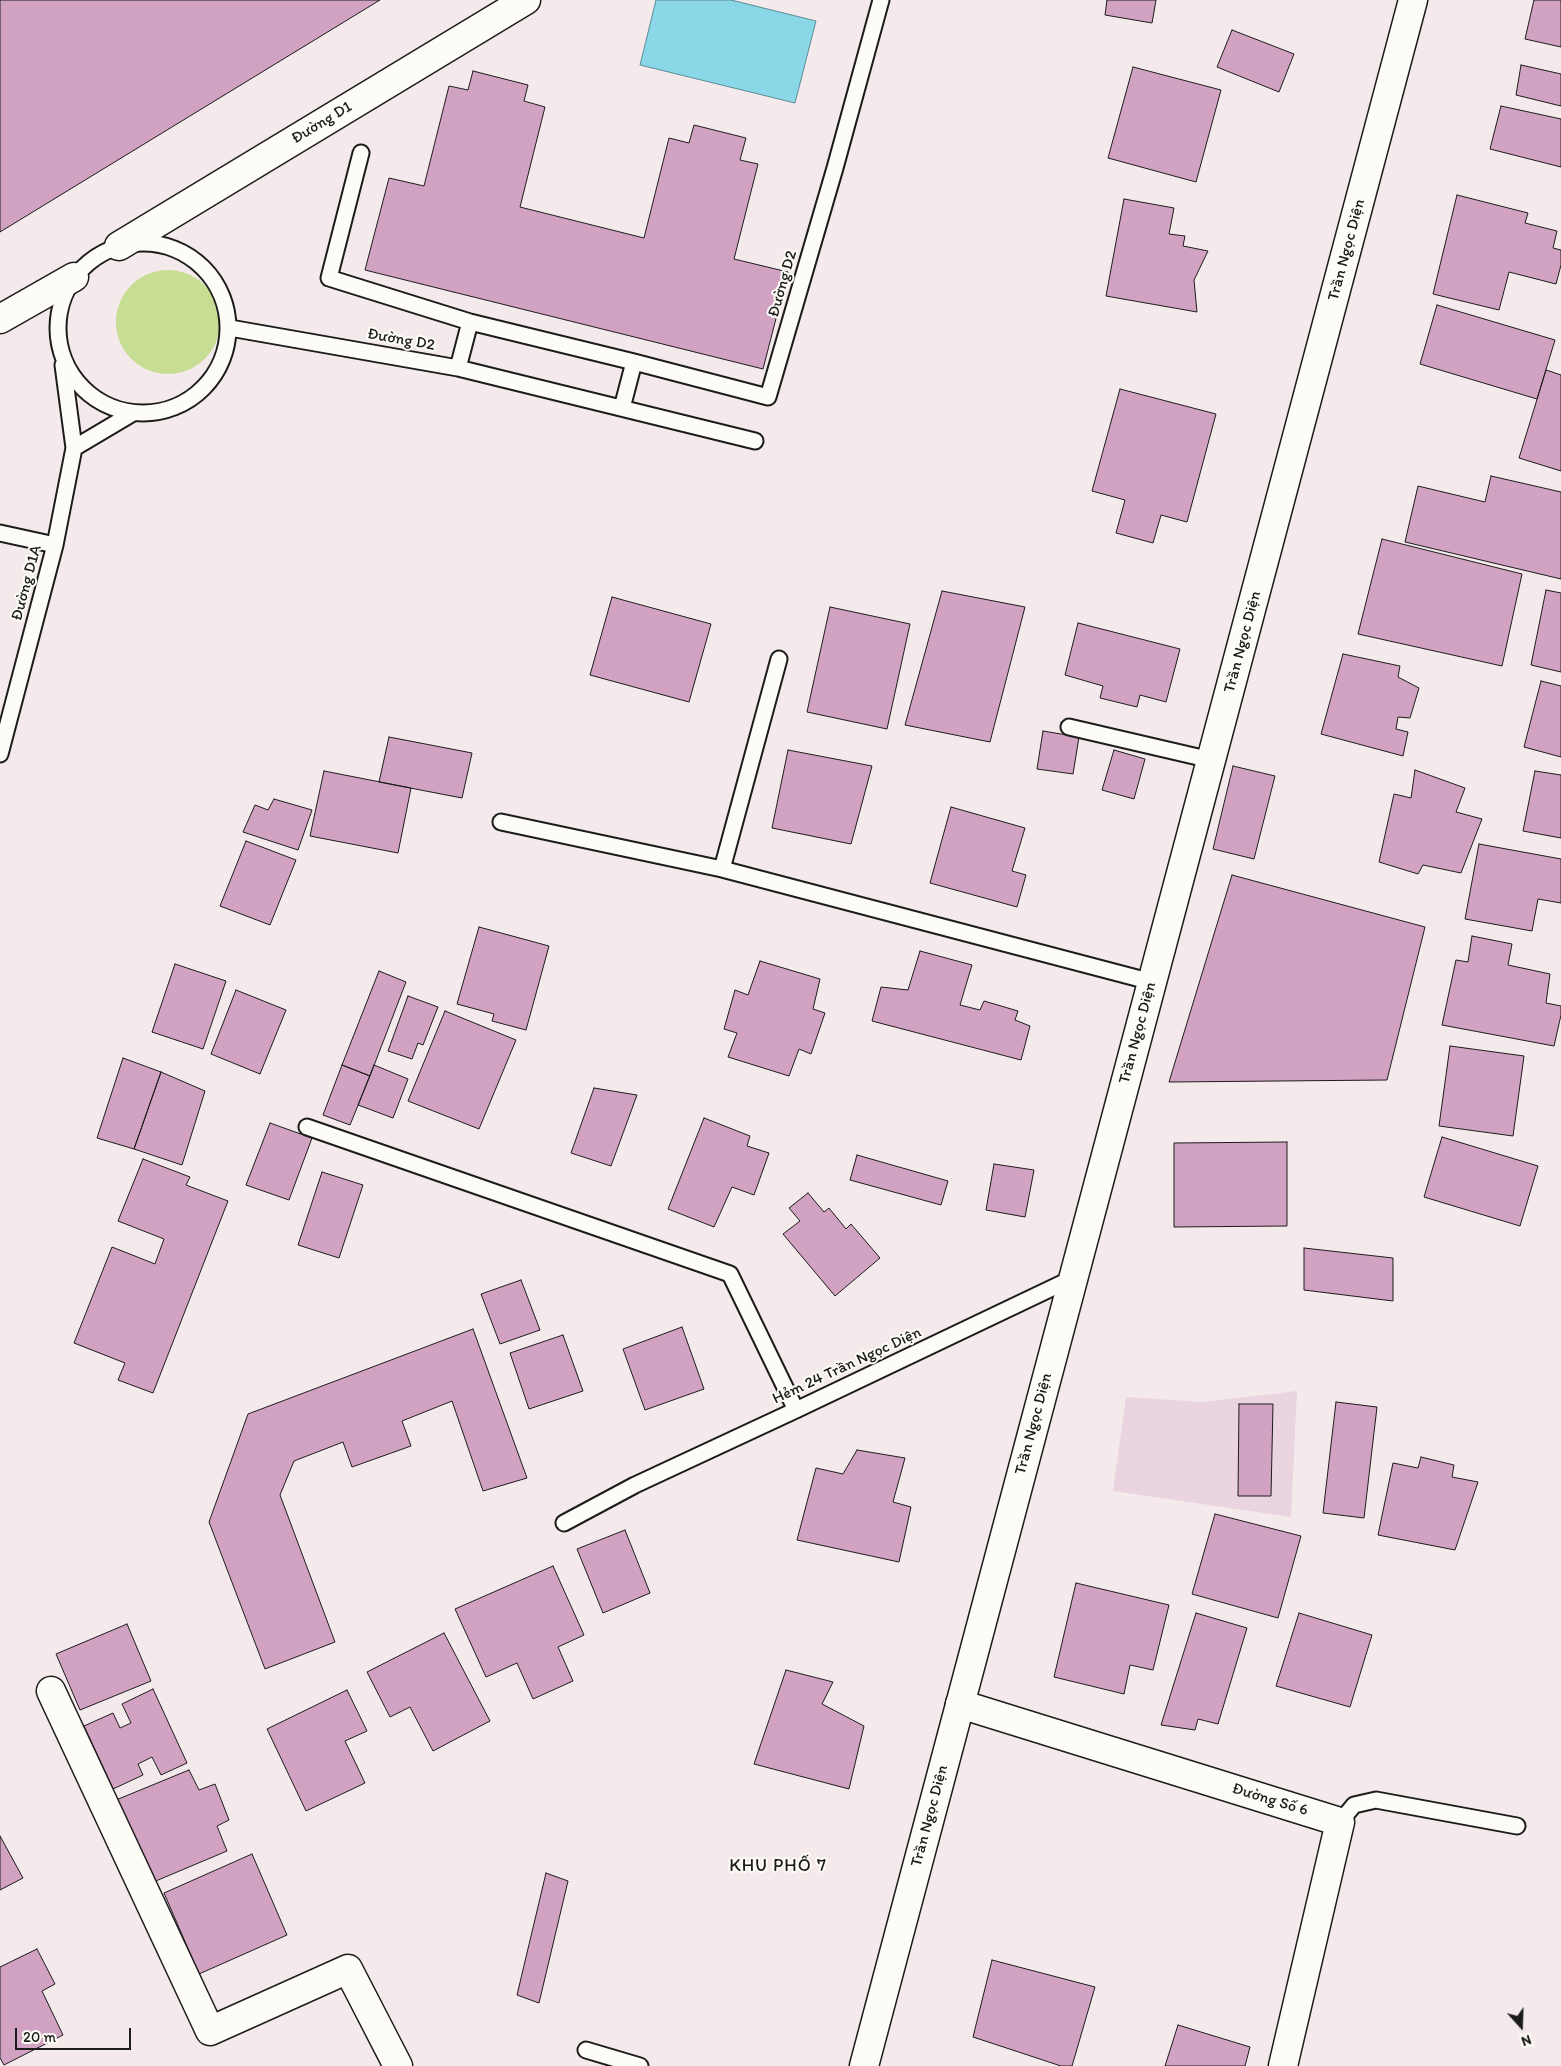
<!DOCTYPE html>
<html>
<head>
<meta charset="utf-8">
<style>
  body { margin:0 }
  #map { position:relative; width:1561px; height:2066px; overflow:hidden; background:#f4eaec; font-family:Itim,sans-serif }
  canvas { display:block }
  .north { position:absolute; left:1496px; top:2001px; width:50px; height:50px; -webkit-text-stroke:4px #fdfcf7; paint-order:stroke; rotate:160deg; font-size:14px; font-weight:700; line-height:20px; text-align:center; color:#1c1c1c }
  .north::after { content:''; display:block; margin:auto; width:18px; height:22px; background:#1c1c1c; clip-path:polygon(50% 0,100% 100%,50% 72%,0 100%) }
  .scale { position:absolute; left:15px; top:2028px; width:116px; height:22px; box-sizing:border-box; border:2px solid #1c1c1c; border-top:0; padding-left:6px; font-size:15px; line-height:18px; white-space:nowrap; color:#1c1c1c; -webkit-text-stroke:4px #fdfcf7; paint-order:stroke }
</style>
</head>
<body>
<div id="map">
<canvas width="1561" height="2066"></canvas>
<div class="north">N</div>
<div class="scale">20 m</div>
</div>
<script>
const context = document.querySelector('canvas').getContext('2d');
context.lineJoin = 'round';
function fillPath(path, color) { context.fillStyle = color; context.fill(path, 'evenodd'); }
const toPath = rows => new Path2D(rows.map(r => 'M' + r).join(''));
function trace(path, color, width, dash) { context.strokeStyle = color; context.lineWidth = width; context.lineCap = dash ? 'butt' : 'round'; context.setLineDash(dash || []); context.stroke(path); }
function drawText(font, color, halo, rows, align = 'center') {
  context.font = font + ' Itim,sans-serif'; context.lineWidth = 4; context.setLineDash([]); context.textBaseline = 'middle'; context.strokeStyle = halo; context.fillStyle = color; for (const [text, x, y, turn = 0] of rows) {
    context.save(); context.translate(x, y); context.rotate((+turn || 0) * Math.PI / 180); context.textAlign = isNaN(turn) ? turn : align; if (halo) context.strokeText(text, 0, 0); context.fillText(text, 0, 0); context.restore();
  }
}
fillPath(toPath([
  [1297,1391,1291,1517,1113,1491,1126,1397,1203,1402]
]), '#ead4df');
fillPath(toPath([
  '116 322a52 52 0 1 1 104 0a52 52 0 1 1-104 0Z'
]), '#c7dd93');
const water = toPath([
  [656,0,731,0,816,21,795,103,640,65,656,0]
]);
fillPath(water, '#89d7e7');
trace(water, '#5d8c96', 1);
const building = toPath([
  [0,0,380,0,0,232,0,0],
  [1107,0,1156,0,1152,23,1105,15,1107,0],
  [1534,0,1561,0,1561,47,1525,39,1534,0],
  [1232,30,1294,54,1279,92,1217,67,1232,30],
  [1521,65,1561,74,1561,106,1516,95,1521,65],
  [1133,67,1221,90,1196,182,1108,158,1133,67],
  [473,71,528,85,524,101,545,107,520,207,644,238,669,138,689,143,694,125,746,138,740,160,758,164,734,259,788,272,763,369,365,270,389,178,424,186,449,86,468,90,473,71],
  [1501,106,1561,119,1561,167,1490,149,1501,106],
  [1457,195,1528,213,1525,223,1557,231,1553,248,1561,250,1561,265,1556,284,1509,272,1499,310,1433,294,1457,195],
  [1124,199,1174,208,1169,234,1185,236,1183,246,1208,251,1194,280,1197,312,1106,296,1124,199],
  [1437,305,1555,340,1537,399,1420,364,1437,305],
  [1546,370,1561,375,1561,471,1519,458,1546,370],
  [1120,389,1216,414,1187,522,1161,515,1153,543,1116,533,1125,500,1092,491,1120,389],
  [1491,476,1561,492,1561,579,1405,542,1418,486,1485,502,1491,476],
  [1382,539,1522,574,1502,666,1358,634,1382,539],
  [1546,590,1561,593,1561,672,1531,665,1546,590],
  [942,591,1025,607,990,742,905,725,942,591],
  [612,597,711,624,689,702,590,675,612,597],
  [830,607,910,624,887,729,807,712,830,607],
  [1078,623,1180,649,1166,702,1140,695,1137,707,1100,698,1103,686,1065,675,1078,623],
  [1343,654,1400,666,1398,677,1419,688,1410,718,1398,717,1396,729,1408,732,1403,756,1321,734,1343,654],
  [1541,681,1561,686,1561,757,1524,747,1541,681],
  [1043,731,1079,737,1073,774,1037,769,1043,731],
  [389,737,472,753,462,798,379,782,389,737],
  [788,750,872,766,851,844,772,828,788,750],
  [1114,750,1145,759,1134,799,1102,790,1114,750],
  [1233,766,1275,776,1254,859,1213,849,1233,766],
  [1415,770,1465,788,1456,812,1482,819,1461,873,1423,865,1418,874,1379,862,1394,794,1411,798,1415,770],
  [324,771,411,788,398,853,310,836,324,771],
  [1535,771,1561,775,1561,838,1523,831,1535,771],
  [274,799,312,810,298,850,243,832,255,805,268,810,274,799],
  [951,807,1025,828,1012,871,1026,875,1017,907,930,883,951,807],
  [246,841,296,860,270,925,220,906,246,841],
  [1479,844,1561,859,1561,903,1538,899,1532,931,1465,919,1479,844],
  [1232,875,1425,927,1387,1080,1169,1082,1232,875],
  [479,927,549,946,526,1030,492,1021,494,1014,457,1004,479,927],
  [1472,936,1512,944,1508,965,1550,974,1546,1003,1561,1006,1561,1015,1554,1046,1442,1025,1456,960,1468,962,1472,936],
  [920,951,972,965,960,1005,980,1010,984,1001,1018,1011,1015,1020,1030,1026,1021,1060,872,1021,881,987,908,990,920,951],
  [760,961,820,979,813,1009,825,1013,811,1054,799,1049,789,1076,728,1057,737,1033,724,1029,735,990,748,995,760,961],
  [175,964,226,981,203,1049,152,1032,175,964],
  [379,971,406,982,370,1076,342,1065,379,971],
  [236,990,286,1010,260,1074,211,1054,236,990],
  [408,996,438,1007,423,1045,418,1043,412,1059,388,1051,408,996],
  [445,1011,516,1040,479,1129,408,1101,445,1011],
  [1450,1046,1524,1056,1513,1136,1439,1126,1450,1046],
  [123,1058,161,1072,134,1149,97,1138,123,1058],
  [342,1065,370,1076,350,1125,323,1115,342,1065],
  [374,1065,408,1079,393,1118,358,1105,374,1065],
  [161,1072,205,1091,182,1165,134,1149,161,1072],
  [594,1088,637,1095,611,1166,571,1153,594,1088],
  [704,1118,750,1136,747,1146,769,1153,754,1195,732,1187,714,1227,668,1209,704,1118],
  [270,1123,312,1138,289,1200,246,1185,270,1123],
  [1442,1137,1538,1166,1520,1226,1424,1197,1442,1137],
  [1287,1142,1287,1226,1174,1227,1174,1143,1287,1142],
  [857,1155,948,1181,941,1205,850,1180,857,1155],
  [143,1159,190,1177,186,1185,228,1201,153,1393,118,1380,125,1363,74,1343,112,1247,155,1264,164,1239,118,1221,143,1159],
  [994,1164,1034,1170,1025,1217,986,1210,994,1164],
  [322,1172,363,1185,339,1258,298,1245,322,1172],
  [808,1193,824,1212,829,1208,846,1229,851,1224,880,1258,835,1296,783,1234,800,1221,789,1208,808,1193],
  [1304,1248,1393,1258,1393,1301,1304,1290,1304,1248],
  [521,1280,540,1330,500,1344,481,1294,521,1280],
  [682,1327,704,1389,645,1410,623,1349,682,1327],
  [473,1329,527,1478,483,1491,452,1401,402,1421,411,1446,352,1467,343,1442,294,1461,280,1495,335,1642,265,1669,209,1522,248,1414,473,1329],
  [563,1335,583,1391,529,1409,510,1353,563,1335],
  [1336,1402,1377,1407,1364,1518,1323,1513,1336,1402],
  [1239,1404,1273,1404,1271,1496,1238,1496,1239,1404],
  [857,1450,905,1458,893,1502,911,1507,899,1562,797,1540,816,1468,843,1474,857,1450],
  [1421,1457,1454,1465,1452,1477,1478,1482,1455,1550,1378,1535,1393,1463,1418,1468,1421,1457],
  [1215,1514,1301,1536,1278,1618,1192,1594,1215,1514],
  [625,1530,650,1593,603,1613,577,1549,625,1530],
  [553,1566,584,1635,558,1647,573,1681,533,1699,517,1663,486,1677,455,1609,553,1566],
  [1076,1583,1169,1605,1153,1670,1130,1665,1124,1694,1054,1677,1076,1583],
  [1196,1613,1247,1628,1218,1724,1198,1719,1195,1730,1161,1725,1196,1613],
  [1299,1613,1372,1635,1350,1707,1276,1686,1299,1613],
  [127,1624,151,1681,80,1710,56,1654,127,1624],
  [444,1633,490,1721,433,1751,410,1707,390,1717,367,1672,444,1633],
  [786,1670,833,1682,822,1704,864,1726,849,1789,754,1764,786,1670],
  [153,1689,187,1763,161,1775,152,1757,138,1764,143,1775,113,1789,84,1726,113,1713,120,1728,131,1723,122,1704,153,1689],
  [347,1690,367,1731,345,1741,365,1783,306,1811,267,1729,347,1690],
  [189,1770,199,1790,215,1784,229,1820,217,1826,227,1851,151,1883,116,1800,189,1770],
  [0,1836,23,1878,0,1890,0,1836],
  [252,1854,287,1935,199,1974,164,1893,252,1854],
  [546,1873,568,1881,539,2003,517,1995,546,1873],
  [37,1949,55,1984,42,1991,63,2035,4,2065,0,2058,0,1967,37,1949],
  [992,1960,1095,1987,1072,2066,1061,2066,973,2037,992,1960],
  [1178,2025,1250,2047,1245,2066,1165,2066,1178,2025]
]);
fillPath(building, '#d2a2c2');
trace(building, '#1c1c1c', 1);
const lane = toPath([
  [361,153,329,278,470,322,634,362,768,397,835,168,881,0],
  '58 328a85 85 0 1 1 170 0a85 85 0 1 1-170 0Z',
  [230,328,458,368,755,441],
  [63,365,74,448,133,413],
  [458,368,470,322],
  [622,408,634,362],
  [0,533,55,545],
  [1069,727,1211,760],
  [0,754,55,545,74,448],
  [501,822,722,869,1152,982],
  [722,869,779,659],
  [307,1127,730,1274,796,1410],
  [564,1523,635,1485,796,1410,1073,1278],
  [1340,1822,1354,1805,1376,1800,1517,1826],
  [586,2050,640,2066]
]);
const street = toPath([
  [119,246,526,0],
  [0,319,74,277],
  [51,1691,210,2031,348,1969,398,2066],
  [960,1704,1340,1822,1283,2066]
]);
const secondary = toPath([
  [864,2066,1413,0]
]);
trace(lane, '#1c1c1c', 19);
trace(street, '#1c1c1c', 31);
trace(secondary, '#1c1c1c', 31);
trace(lane, '#fdfcf7', 15);
trace(street, '#fdfcf7', 28);
trace(secondary, '#fdfcf7', 28);
drawText('16px', '#1c1c1c', '#fdfcf7', [
  ["Đường D1",322,123,-31],
  ["Trần Ngọc Diện",1347,250,-75],
  ["Đường D2",783,284,-74],
  ["Đường D2",401,340,10],
  ["Đường D1A",27,583,-75],
  ["Trần Ngọc Diện",1243,642,-75],
  ["Trần Ngọc Diện",1138,1033,-75],
  ["Hẻm 24 Trần Ngọc Diện",847,1366,-25],
  ["Trần Ngọc Diện",1034,1424,-75],
  ["Đường Số 6",1270,1800,17],
  ["Trần Ngọc Diện",930,1816,-75]
]);
context.letterSpacing = '1px';
drawText('18px', '#1c1c1c', '#fdfcf7', [
  ["KHU PHỐ 7",778,1866]
]);
context.letterSpacing = '0px';
</script>
</body>
</html>
